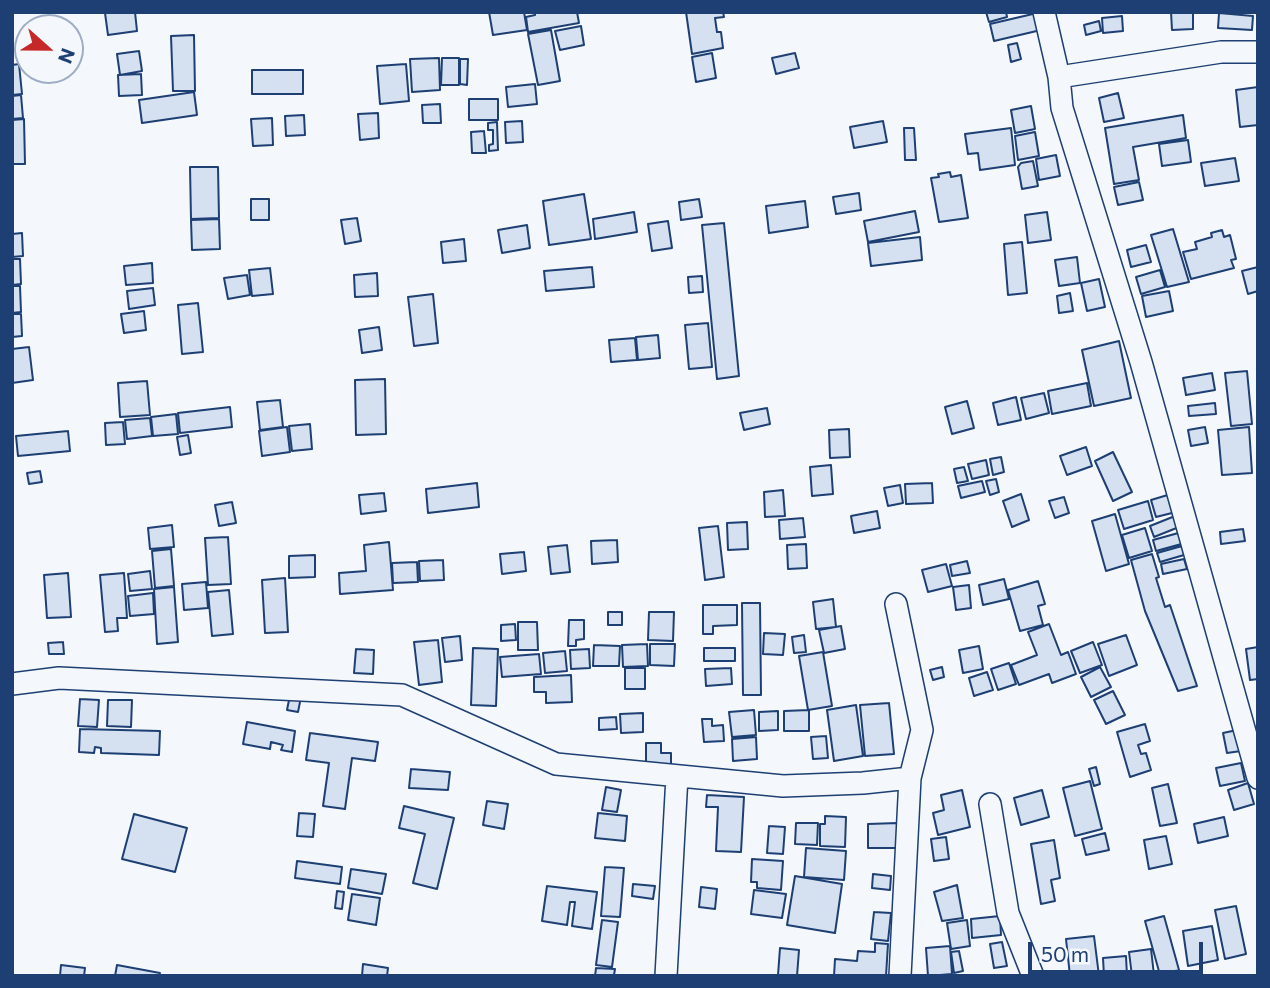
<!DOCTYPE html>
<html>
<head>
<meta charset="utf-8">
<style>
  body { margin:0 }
  #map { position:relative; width:1270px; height:988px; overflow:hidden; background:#f4f7fb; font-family:Commissioner,sans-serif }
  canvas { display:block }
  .frame { position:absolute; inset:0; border:14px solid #1d3f73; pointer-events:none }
  .north { position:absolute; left:14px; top:14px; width:70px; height:70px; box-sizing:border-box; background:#f4f7fb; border:2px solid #9eadc5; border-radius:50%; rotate:111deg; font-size:19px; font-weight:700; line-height:28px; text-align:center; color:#1d3f73 }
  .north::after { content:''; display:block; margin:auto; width:24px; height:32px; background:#c62828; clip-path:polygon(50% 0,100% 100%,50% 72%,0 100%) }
  .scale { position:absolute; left:1028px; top:942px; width:175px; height:32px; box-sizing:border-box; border:4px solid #1d3f73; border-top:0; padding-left:9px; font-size:21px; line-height:24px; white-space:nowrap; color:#1d3f73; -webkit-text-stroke:5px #f4f7fb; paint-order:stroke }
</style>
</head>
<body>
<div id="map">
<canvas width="1270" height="988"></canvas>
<div class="frame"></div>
<div class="north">N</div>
<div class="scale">50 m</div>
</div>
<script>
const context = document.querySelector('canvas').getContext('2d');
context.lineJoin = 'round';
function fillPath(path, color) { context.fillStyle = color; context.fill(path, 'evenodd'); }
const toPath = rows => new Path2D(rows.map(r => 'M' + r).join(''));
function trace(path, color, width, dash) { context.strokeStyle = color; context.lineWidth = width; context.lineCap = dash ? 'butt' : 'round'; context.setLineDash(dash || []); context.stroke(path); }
const building = toPath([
  [135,12,137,31,108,35,105,13,135,12],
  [489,12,524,12,527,30,493,35,489,12],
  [535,12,577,12,579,23,528,32,526,17,535,15,535,12],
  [686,12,723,12,724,17,715,18,717,32,721,32,723,48,692,54,686,12],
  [986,12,1006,12,1007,17,989,22,986,12],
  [1171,12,1193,12,1193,29,1172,30,1171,12],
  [1037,13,1041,30,994,41,990,24,1037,13],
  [1219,13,1253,16,1252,30,1218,28,1219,13],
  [1122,16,1123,31,1103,33,1102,18,1122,16],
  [1099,21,1101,31,1086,35,1084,25,1099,21],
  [581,26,584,45,560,50,555,31,581,26],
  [551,30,560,81,538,85,528,34,551,30],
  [194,35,195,91,173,91,171,36,194,35],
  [1017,43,1021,59,1011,62,1008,45,1017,43],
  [139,51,142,71,120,75,117,54,139,51],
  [712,53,716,78,696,82,692,57,712,53],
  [795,53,799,68,776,74,772,58,795,53],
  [439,58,440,90,412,92,410,59,439,58],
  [442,58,459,58,459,85,441,85,442,58],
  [460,59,468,59,467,85,460,84,460,59],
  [19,64,22,94,12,95,12,65,19,64],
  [406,64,409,101,380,104,377,66,406,64],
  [252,70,303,70,303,94,252,94,252,70],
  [141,74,142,95,119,96,118,75,141,74],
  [535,84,537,104,508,107,506,87,535,84],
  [1258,87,1258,125,1240,127,1236,90,1258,87],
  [194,92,197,115,142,123,139,100,194,92],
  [1118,93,1124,118,1104,122,1099,98,1118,93],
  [21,95,23,118,12,119,12,96,21,95],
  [469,99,498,99,498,120,469,120,469,99],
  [440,104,441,123,423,123,422,105,440,104],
  [1031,106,1035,129,1015,133,1011,110,1031,106],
  [378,113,379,138,360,140,358,114,378,113],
  [304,115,305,135,286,136,285,116,304,115],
  [1183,115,1186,138,1133,147,1139,180,1114,184,1105,128,1183,115],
  [272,118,273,145,253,146,251,119,272,118],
  [24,119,25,164,12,164,12,120,24,119],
  [522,121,523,142,506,143,505,122,522,121],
  [883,121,887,142,854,148,850,127,883,121],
  [497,122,498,150,489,151,489,145,493,144,493,130,488,130,488,123,497,122],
  [904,128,914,128,916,160,905,160,904,128],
  [1011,128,1015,165,980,170,978,153,968,154,965,134,1011,128],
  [484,131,486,153,472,153,471,132,484,131],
  [1035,132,1039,156,1018,160,1015,136,1035,132],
  [1188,140,1191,162,1162,166,1159,144,1188,140],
  [1056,155,1060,176,1039,180,1036,159,1056,155],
  [1235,158,1239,181,1205,186,1201,163,1235,158],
  [1033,161,1038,186,1022,189,1018,167,1021,163,1033,161],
  [190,167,218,167,219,218,191,219,190,167],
  [950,172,951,177,961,175,968,218,939,222,931,178,939,177,938,174,950,172],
  [1139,182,1143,200,1118,205,1114,187,1139,182],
  [859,193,861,210,836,214,833,197,859,193],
  [584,194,591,239,549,245,543,201,584,194],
  [251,199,269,199,269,220,251,220,251,199],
  [699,199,702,217,681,220,679,202,699,199],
  [805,201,808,227,769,233,766,206,805,201],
  [915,211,919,232,868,242,864,221,915,211],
  [634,212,637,232,595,239,593,219,634,212],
  [1047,212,1051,240,1028,243,1025,215,1047,212],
  [357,218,361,241,345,244,341,220,357,218],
  [219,219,220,249,192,250,191,220,219,219],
  [668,221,672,248,652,251,648,224,668,221],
  [724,223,739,376,717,379,702,225,724,223],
  [527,225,530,248,502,253,498,230,527,225],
  [1173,229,1189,282,1167,287,1151,235,1173,229],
  [1222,230,1224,237,1230,235,1236,259,1231,260,1234,268,1191,279,1183,252,1197,249,1195,242,1212,237,1211,233,1222,230],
  [22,233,23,256,12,257,12,234,22,233],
  [920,237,922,260,871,266,868,243,920,237],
  [464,239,466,261,443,263,441,242,464,239],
  [1022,242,1027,293,1008,295,1004,244,1022,242],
  [1146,245,1151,262,1131,267,1127,250,1146,245],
  [1077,257,1080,283,1059,286,1055,260,1077,257],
  [12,259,20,259,21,284,12,285,12,259],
  [152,263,153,283,126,285,124,266,152,263],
  [592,267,594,287,546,291,544,271,592,267],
  [1258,267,1258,291,1248,294,1242,271,1258,267],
  [270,268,273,294,252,296,249,270,270,268],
  [1160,270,1165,287,1141,294,1136,277,1160,270],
  [377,273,378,296,355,297,354,275,377,273],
  [247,275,250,295,228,299,224,278,247,275],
  [702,276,703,292,689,293,688,277,702,276],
  [1099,279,1105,307,1087,311,1081,283,1099,279],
  [12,286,20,286,21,312,12,313,12,286],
  [153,288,155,305,129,309,127,291,153,288],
  [1169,291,1173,311,1146,317,1142,296,1169,291],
  [1070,293,1073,311,1059,313,1057,296,1070,293],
  [433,294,438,343,414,346,408,297,433,294],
  [198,303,203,352,182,354,178,305,198,303],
  [144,311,146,330,124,333,121,314,144,311],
  [12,314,21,314,22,336,12,337,12,314],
  [708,323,712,367,689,369,685,325,708,323],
  [379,327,382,350,362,353,359,330,379,327],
  [658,335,660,358,638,360,636,337,658,335],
  [635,338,637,360,611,362,609,340,635,338],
  [1119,341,1131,398,1094,406,1082,350,1119,341],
  [29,347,33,380,12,383,12,349,29,347],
  [1247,371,1252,424,1231,426,1225,373,1247,371],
  [1212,373,1215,390,1186,395,1183,378,1212,373],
  [385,379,386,434,356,435,355,380,385,379],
  [147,381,150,415,120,417,118,383,147,381],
  [1087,383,1091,406,1052,414,1048,391,1087,383],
  [1044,393,1049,413,1026,419,1021,398,1044,393],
  [1016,397,1021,420,998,425,993,403,1016,397],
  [280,400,283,427,260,430,257,402,280,400],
  [967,401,974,428,952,434,945,407,967,401],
  [1215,403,1216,414,1189,416,1188,406,1215,403],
  [230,407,232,427,180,433,178,413,230,407],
  [767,408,770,424,744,430,740,413,767,408],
  [176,414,178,434,153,436,151,417,176,414],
  [150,418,152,436,127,439,125,420,150,418],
  [123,422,125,444,106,445,105,423,123,422],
  [310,424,312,449,292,451,289,426,310,424],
  [287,427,290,452,262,456,259,431,287,427],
  [1205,427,1208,443,1191,446,1188,430,1205,427],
  [1249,427,1252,473,1222,475,1218,430,1249,427],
  [849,429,850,457,830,458,829,430,849,429],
  [68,431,70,451,18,456,16,436,68,431],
  [188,435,191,453,180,455,177,437,188,435],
  [1086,447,1092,466,1067,475,1060,456,1086,447],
  [1113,452,1132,492,1113,501,1095,461,1113,452],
  [1001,457,1004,472,993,475,990,459,1001,457],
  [986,460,989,475,972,479,968,464,986,460],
  [831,465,833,494,812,496,810,467,831,465],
  [964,467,968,481,957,483,954,469,964,467],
  [40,471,42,482,29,484,27,473,40,471],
  [996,479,999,492,990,495,986,481,996,479],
  [982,481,985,492,961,498,958,486,982,481],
  [477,483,479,507,428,513,426,489,477,483],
  [932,483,933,503,906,504,905,484,932,483],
  [900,485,903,503,888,506,884,488,900,485],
  [783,490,785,516,765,517,764,492,783,490],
  [384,493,386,511,361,514,359,495,384,493],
  [1021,494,1029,520,1012,527,1003,501,1021,494],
  [1171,494,1176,512,1156,517,1151,500,1171,494],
  [1064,497,1069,513,1055,518,1049,501,1064,497],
  [1148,501,1153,520,1124,529,1118,510,1148,501],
  [232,502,236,523,219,526,215,505,232,502],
  [877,511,880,528,854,533,851,516,877,511],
  [1115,514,1129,564,1106,571,1092,521,1115,514],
  [1175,516,1179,527,1154,537,1150,526,1175,516],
  [803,518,805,537,780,539,779,520,803,518],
  [747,522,748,549,728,550,727,523,747,522],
  [172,525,174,547,150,549,148,528,172,525],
  [718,526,724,577,705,580,699,528,718,526],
  [1145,528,1152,551,1129,558,1122,535,1145,528],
  [1243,529,1245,541,1221,544,1220,532,1243,529],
  [1182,532,1185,543,1156,551,1153,540,1182,532],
  [228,537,231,584,208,585,205,538,228,537],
  [617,540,618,562,592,564,591,541,617,540],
  [389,542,393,590,340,594,339,573,366,571,364,545,389,542],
  [806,544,807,568,788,569,787,545,806,544],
  [567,545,570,572,551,574,548,547,567,545],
  [1182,546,1184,555,1160,562,1157,553,1182,546],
  [171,549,174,586,155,588,152,551,171,549],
  [524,552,526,571,502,574,500,554,524,552],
  [1152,554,1159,577,1156,578,1165,607,1170,605,1197,686,1178,691,1145,611,1131,560,1152,554],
  [315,555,315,577,289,578,289,556,315,555],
  [1184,559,1187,569,1163,574,1161,564,1184,559],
  [443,560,444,580,420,581,419,561,443,560],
  [967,561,970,573,952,576,950,565,967,561],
  [417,562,418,582,393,583,392,563,417,562],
  [946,564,952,586,928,592,922,570,946,564],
  [150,571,152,589,130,591,128,574,150,571],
  [68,573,71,617,47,618,44,575,68,573],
  [124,573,127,618,117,618,118,631,105,632,100,575,124,573],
  [285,578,288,632,265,633,262,580,285,578],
  [1004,579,1009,599,983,605,979,585,1004,579],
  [1038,581,1045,604,1038,606,1043,625,1020,631,1008,590,1038,581],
  [206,582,208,608,184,610,182,584,206,582],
  [969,585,971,608,956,610,953,587,969,585],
  [174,587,178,642,157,644,154,589,174,587],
  [229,590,233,634,212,636,208,592,229,590],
  [153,593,154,614,130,616,128,596,153,593],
  [833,599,836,627,816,629,813,602,833,599],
  [742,603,760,603,761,695,743,695,742,603],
  [703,605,737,605,737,625,713,626,713,634,703,634,703,605],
  [608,612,622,612,622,625,608,625,608,612],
  [649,612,674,612,673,641,648,640,649,612],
  [569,620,584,620,584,639,576,640,576,646,568,646,569,620],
  [518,622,537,622,538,650,518,650,518,622],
  [515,624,516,640,501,641,501,625,515,624],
  [1049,624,1061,655,1068,652,1076,674,1052,683,1049,674,1019,685,1011,665,1037,655,1028,632,1049,624],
  [841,626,845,649,824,653,819,630,841,626],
  [764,633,785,634,783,655,763,654,764,633],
  [804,635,806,652,794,653,792,637,804,635],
  [1126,635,1137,665,1109,676,1098,644,1126,635],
  [460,636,462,660,445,662,442,638,460,636],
  [438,640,442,682,419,685,414,642,438,640],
  [63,642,64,654,49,654,48,643,63,642],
  [1093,642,1102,665,1080,673,1071,651,1093,642],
  [647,644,648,666,623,667,622,645,647,644],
  [650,644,675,644,674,666,650,665,650,644],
  [594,645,620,646,619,666,593,666,594,645],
  [979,646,983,669,963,673,959,650,979,646],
  [1258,647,1258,679,1250,680,1246,649,1258,647],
  [473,648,498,649,496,706,471,705,473,648],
  [704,648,735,648,735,661,704,661,704,648],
  [356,649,374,650,373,674,354,673,356,649],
  [589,649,590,668,571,669,570,650,589,649],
  [565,651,567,671,545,673,543,653,565,651],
  [823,652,832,706,808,710,799,656,823,652],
  [539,654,541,674,502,677,500,657,539,654],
  [1009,663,1016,684,998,690,991,669,1009,663],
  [942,667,944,677,933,680,930,670,942,667],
  [1100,667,1111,687,1091,697,1081,677,1100,667],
  [625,668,645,668,645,689,625,689,625,668],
  [731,668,732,684,706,686,705,669,731,668],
  [987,672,993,690,974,696,969,678,987,672],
  [571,675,572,702,546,703,546,692,534,692,534,677,571,675],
  [1113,691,1125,715,1106,724,1094,700,1113,691],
  [290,695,301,697,298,712,287,710,290,695],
  [80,699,99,700,97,727,78,726,80,699],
  [108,700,132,700,131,727,107,726,108,700],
  [889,703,894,754,865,756,860,705,889,703],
  [856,705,863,756,834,761,827,710,856,705],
  [754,710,756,735,732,737,729,712,754,710],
  [809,710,809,731,784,731,784,711,809,710],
  [778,711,778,730,759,731,759,712,778,711],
  [643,713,643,732,621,733,620,714,643,713],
  [616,717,617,729,599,730,599,718,616,717],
  [702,719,712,719,712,726,723,725,724,741,704,742,702,719],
  [247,722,295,731,292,752,281,750,283,745,271,742,270,749,243,744,247,722],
  [1145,724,1150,741,1138,745,1141,754,1146,753,1151,770,1130,777,1117,732,1145,724],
  [80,729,160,731,159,755,101,753,101,748,95,747,94,753,79,752,80,729],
  [1237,730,1241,751,1227,753,1223,733,1237,730],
  [310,733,378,742,375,761,352,758,345,809,323,806,329,763,306,760,310,733],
  [826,736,828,758,813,759,811,737,826,736],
  [756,737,757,759,733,761,732,739,756,737],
  [646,743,661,743,661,753,671,753,671,765,646,765,646,743],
  [1241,763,1245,781,1220,786,1216,768,1241,763],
  [1096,767,1100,784,1094,786,1089,769,1096,767],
  [411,769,450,772,448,790,409,788,411,769],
  [1090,781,1102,829,1075,836,1063,788,1090,781],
  [1248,783,1254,804,1234,810,1228,790,1248,783],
  [1168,784,1177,823,1160,826,1152,788,1168,784],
  [606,787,621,790,617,812,602,810,606,787],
  [962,790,970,827,938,835,933,813,944,810,941,795,962,790],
  [1042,790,1049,817,1021,825,1014,798,1042,790],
  [707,795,744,797,741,852,716,851,718,807,706,807,707,795],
  [487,801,508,804,504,829,483,825,487,801],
  [404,806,454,818,437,889,413,883,425,834,399,828,404,806],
  [299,813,315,814,313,837,297,836,299,813],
  [598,813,627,816,625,841,595,838,598,813],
  [134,814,187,828,175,872,122,859,134,814],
  [825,816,846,817,845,847,820,846,820,824,825,824,825,816],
  [1224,817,1228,836,1198,843,1194,824,1224,817],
  [796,823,818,823,817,845,795,844,796,823],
  [898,823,898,848,868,848,868,824,898,823],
  [769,826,785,827,783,854,767,853,769,826],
  [1105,833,1109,850,1086,855,1082,839,1105,833],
  [1166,836,1172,864,1149,869,1144,840,1166,836],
  [946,837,949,859,934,861,931,839,946,837],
  [1054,840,1060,878,1051,880,1055,901,1041,904,1031,844,1054,840],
  [806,848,846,851,844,880,804,877,806,848],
  [752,859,783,861,781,890,757,888,757,882,751,882,752,859],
  [297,861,342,867,340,884,295,878,297,861],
  [605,867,624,868,620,917,601,916,605,867],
  [351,869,386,874,382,894,348,888,351,869],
  [873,874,891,876,890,890,872,888,873,874],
  [795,876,842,884,835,933,787,925,795,876],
  [633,884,655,886,653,899,632,896,633,884],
  [957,885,963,918,942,921,934,892,957,885],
  [547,886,597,892,592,929,572,926,575,902,570,902,567,925,542,921,547,886],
  [701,887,717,889,715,909,699,907,701,887],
  [754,890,786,894,782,918,751,914,754,890],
  [337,891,344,892,342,909,335,908,337,891],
  [352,894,380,898,376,925,348,920,352,894],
  [1236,906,1246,954,1225,959,1215,910,1236,906],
  [874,912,891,913,888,941,871,939,874,912],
  [1000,916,1001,935,972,938,971,919,1000,916],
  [1164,916,1179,970,1160,975,1145,921,1164,916],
  [602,920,618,922,612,967,596,965,602,920],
  [967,920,970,946,951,949,947,923,967,920],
  [1212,926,1218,960,1188,966,1183,931,1212,926],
  [1094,936,1099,976,1070,976,1066,939,1094,936],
  [1002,942,1007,966,994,968,990,944,1002,942],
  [875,943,888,944,886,976,834,976,835,959,857,961,858,951,875,952,875,943],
  [950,946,952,974,928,976,926,948,950,946],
  [780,948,799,950,797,976,778,975,780,948],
  [1151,949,1154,975,1132,976,1129,952,1151,949],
  [959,951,963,971,954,973,951,952,959,951],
  [1126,956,1127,976,1104,976,1103,958,1126,956],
  [363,964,388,968,387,976,362,976,363,964],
  [61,965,85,968,84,976,60,976,61,965],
  [117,965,160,973,159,976,115,976,117,965],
  [596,968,615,969,614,975,619,976,595,976,596,968]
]);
fillPath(building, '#d5e0f0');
trace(building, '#1d3f73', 2);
const minor = toPath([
  [1044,12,1059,77,1062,108,1141,362,1258,778],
  [1059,77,1221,52,1258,52],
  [12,684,59,678,402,695,556,764,783,786,863,783,910,778,922,730,896,604],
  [990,804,1008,913,1033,976],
  [666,976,677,776],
  [900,976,910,778]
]);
trace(minor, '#1d3f73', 24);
trace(minor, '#f4f7fb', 21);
</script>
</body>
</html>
